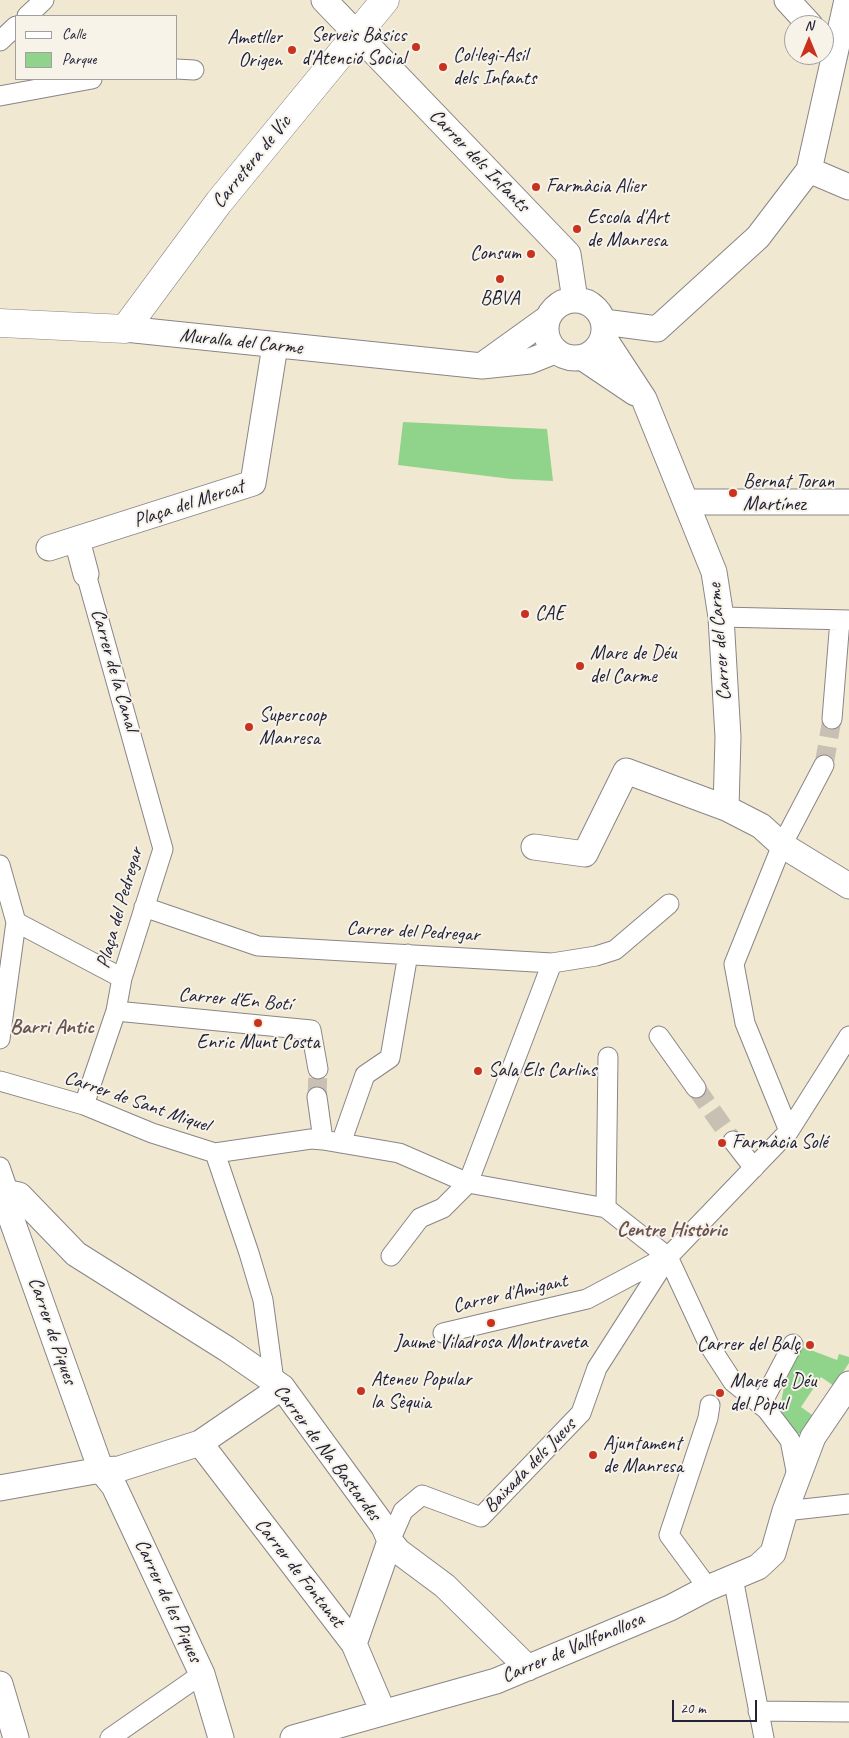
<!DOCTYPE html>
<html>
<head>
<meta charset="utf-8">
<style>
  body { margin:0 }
  #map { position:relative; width:849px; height:1738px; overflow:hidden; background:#f1e8d1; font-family:Caveat,sans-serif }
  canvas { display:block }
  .legend { position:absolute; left:15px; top:15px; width:162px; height:65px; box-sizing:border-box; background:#f7f3e8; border:1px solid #a29fa3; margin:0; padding:6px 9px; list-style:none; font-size:15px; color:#22223b }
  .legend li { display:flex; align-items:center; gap:10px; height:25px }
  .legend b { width:25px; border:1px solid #a29fa3 }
  .north { position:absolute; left:784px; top:15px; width:50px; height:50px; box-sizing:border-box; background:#f7f3e8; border:1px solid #a29fa3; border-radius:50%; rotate:0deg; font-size:14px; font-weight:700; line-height:20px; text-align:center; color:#22223b }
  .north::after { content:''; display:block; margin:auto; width:18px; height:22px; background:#c8321e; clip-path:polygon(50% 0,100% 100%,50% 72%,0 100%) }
  .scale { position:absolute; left:672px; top:1700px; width:85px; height:22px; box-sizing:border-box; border:2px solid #22223b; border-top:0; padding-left:6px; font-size:15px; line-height:18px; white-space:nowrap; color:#22223b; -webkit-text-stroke:4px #f7f3e8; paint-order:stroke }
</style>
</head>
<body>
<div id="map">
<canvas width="849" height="1738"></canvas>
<ul class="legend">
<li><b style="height:6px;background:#fff"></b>Calle</li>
<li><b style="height:14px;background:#90d48c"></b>Parque</li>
</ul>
<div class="north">N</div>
<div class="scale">20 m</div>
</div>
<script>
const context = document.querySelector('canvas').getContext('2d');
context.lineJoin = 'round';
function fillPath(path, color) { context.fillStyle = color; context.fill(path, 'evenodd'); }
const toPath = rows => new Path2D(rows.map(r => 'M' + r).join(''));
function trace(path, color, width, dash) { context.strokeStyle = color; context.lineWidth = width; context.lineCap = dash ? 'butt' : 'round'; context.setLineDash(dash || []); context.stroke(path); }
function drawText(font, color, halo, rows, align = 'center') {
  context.font = font + ' Caveat,sans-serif'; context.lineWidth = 4; context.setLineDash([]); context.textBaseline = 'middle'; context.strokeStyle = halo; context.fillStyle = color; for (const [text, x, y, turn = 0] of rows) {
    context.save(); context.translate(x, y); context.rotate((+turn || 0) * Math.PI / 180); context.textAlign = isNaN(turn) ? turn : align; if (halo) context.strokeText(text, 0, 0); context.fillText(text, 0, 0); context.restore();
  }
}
fillPath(toPath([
  [403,422,547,429,553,481,511,479,398,465],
  [800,1346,837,1360,839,1354,849,1357,849,1363,834,1386,821,1377,801,1407,815,1417,804,1434,795,1433,779,1412,784,1387]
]), '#90d48c');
trace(toPath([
  [824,765,832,719],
  [696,1088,733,1141],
  [317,1097,318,1069]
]), '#c8c0b3', 19, [19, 9]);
const pedestrian = toPath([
  [27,16,44,0],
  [0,41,16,26],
  [176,69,194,70],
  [0,96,92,79],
  [721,617,849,620],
  [832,719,840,620],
  [0,865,16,922,0,1039],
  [144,907,258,946,552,963,596,956,615,950,669,904],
  [16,922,122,978],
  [116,1011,311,1030,318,1069],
  [659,1036,696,1088],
  [0,1081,84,1105,152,1133,215,1153,311,1139,323,1140,399,1153,468,1183,606,1208,668,1257,709,1345,733,1382,767,1410,790,1440,797,1476],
  [317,1097,323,1140],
  [84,1105,116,1011,122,978,163,849,86,574],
  [789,1131,745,1023,734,964,782,845,824,765],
  [733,1141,754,1168],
  [341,1143,365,1075,390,1058,408,954],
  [215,1153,249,1253,263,1300,274,1381],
  [0,1167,9,1193],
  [606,1208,608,1057],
  [391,1256,420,1218,443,1208,468,1183,552,963],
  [443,1333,587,1299,666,1257],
  [761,1405,793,1344],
  [785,1511,849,1504],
  [390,1541,403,1511,422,1495,481,1517,581,1413,597,1368,668,1257,789,1131,849,1036],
  [733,1578,764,1738],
  [708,1588,669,1535,708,1418,710,1405],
  [758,1711,849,1712],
  [110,1738,202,1674]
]);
const minor = toPath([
  [324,0,568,254,575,300],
  [787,0,810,25],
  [809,170,849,187],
  '546 329a29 29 0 1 1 58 0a29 29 0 1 1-58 0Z',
  [604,322,657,329,758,237,809,170,847,0],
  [125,329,482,366,530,361,555,351],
  [604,338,644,399,714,572,721,617,728,737,726,808],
  [583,358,635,393],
  [484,364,548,318],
  [686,502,849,502],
  [77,540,86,574],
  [49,548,253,483,275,346],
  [534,847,585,854,626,771,726,808,761,826,782,845,849,886],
  [200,1443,354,1644,383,1712],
  [0,1488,101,1470,119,1469,200,1443,282,1387],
  [354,1644,390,1541],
  [0,1684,16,1738],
  [221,1738,202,1674,114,1486,101,1470,6,1204,9,1193,19,1195,76,1254,227,1349,282,1387,384,1527,390,1541,398,1551,445,1586,528,1668],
  [293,1738,496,1681,670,1608,708,1588,758,1567,773,1553,785,1511,813,1437,849,1384]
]);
const secondary = toPath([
  [0,323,125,329,219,202,385,0]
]);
trace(pedestrian, '#8a8586', 21);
trace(minor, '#8a8586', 27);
trace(secondary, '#8a8586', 29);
trace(pedestrian, '#fff', 19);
trace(minor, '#fff', 25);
trace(secondary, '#fff', 28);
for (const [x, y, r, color] of [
  [416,47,5,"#c8321e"],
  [292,50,5,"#c8321e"],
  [443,67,5,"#c8321e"],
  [536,187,5,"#c8321e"],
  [577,229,5,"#c8321e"],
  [531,254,5,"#c8321e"],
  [500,279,5,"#c8321e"],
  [733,493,5,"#c8321e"],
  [525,614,5,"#c8321e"],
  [580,666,5,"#c8321e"],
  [249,727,5,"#c8321e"],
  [258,1023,5,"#c8321e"],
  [478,1071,5,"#c8321e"],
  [722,1143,5,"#c8321e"],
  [491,1323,5,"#c8321e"],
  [810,1345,5,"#c8321e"],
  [361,1391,5,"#c8321e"],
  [720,1393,5,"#c8321e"],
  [593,1455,5,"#c8321e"]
]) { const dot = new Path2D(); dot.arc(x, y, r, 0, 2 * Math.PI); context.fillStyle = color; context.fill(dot); trace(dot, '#f7f3e8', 2); }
drawText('20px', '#22223b', '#f7f3e8', [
  ["Serveis Bàsics",406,36,"right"],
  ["d'Atenció Social",406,59,"right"],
  ["Ametller",282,38,"right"],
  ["Origen",282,61,"right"],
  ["Col·legi-Asil",453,56],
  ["dels Infants",453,79],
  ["Farmàcia Alier",546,187],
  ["Escola d'Art",587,218],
  ["de Manresa",587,241],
  ["Consum",521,254,"right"],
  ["BBVA",500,299,"center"],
  ["Bernat Toran",743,482],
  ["Martínez",743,505],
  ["CAE",535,614],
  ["Mare de Déu",590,654],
  ["del Carme",590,677],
  ["Supercoop",259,716],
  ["Manresa",259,739],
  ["Enric Munt Costa",258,1043,"center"],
  ["Sala Els Carlins",488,1071],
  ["Farmàcia Solé",732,1143],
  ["Jaume Viladrosa Montraveta",491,1343,"center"],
  ["Carrer del Balç",800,1345,"right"],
  ["Ateneu Popular",371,1380],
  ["la Sèquia",371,1403],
  ["Mare de Déu",730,1382],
  ["del Pòpul",730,1405],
  ["Ajuntament",603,1444],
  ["de Manresa",603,1467]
], 'left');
drawText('20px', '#22223b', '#f7f3e8', [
  ["Carrer dels Infants",479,161,46],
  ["Carretera de Vic",252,162,-51],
  ["Muralla del Carme",241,342,6],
  ["Plaça del Mercat",189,504,-18],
  ["Carrer del Carme",720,642,-95],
  ["Carrer de la Canal",114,670,74],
  ["Plaça del Pedregar",120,908,-74],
  ["Carrer del Pedregar",413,932,3],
  ["Carrer d'En Botí",235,1000,5],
  ["Carrer de Sant Miquel",137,1102,19],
  ["Carrer d'Amigant",510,1294,-13],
  ["Carrer de Piques",52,1331,71],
  ["Carrer de Na Bastardes",327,1453,53],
  ["Baixada dels Jueus",530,1466,-46],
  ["Carrer de Fontanet",299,1573,52],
  ["Carrer de les Piques",168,1601,65],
  ["Carrer de Vallfonollosa",573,1648,-23]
]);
drawText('bold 21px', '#6c5354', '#f7f3e8', [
  ["Barri Antic",52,1027],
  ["Centre Històric",672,1230]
]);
</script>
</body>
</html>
